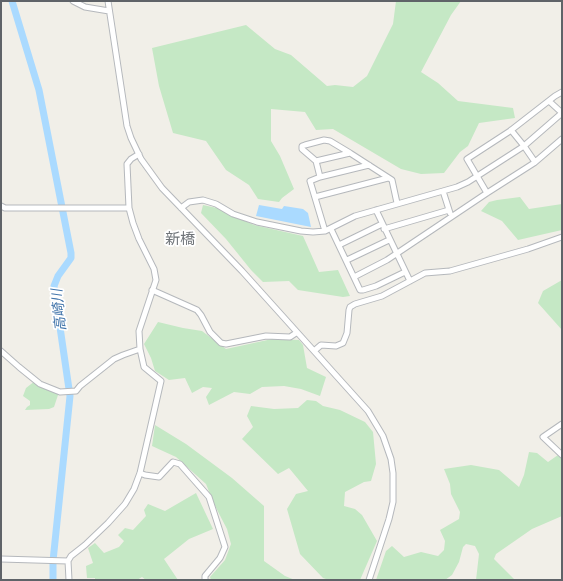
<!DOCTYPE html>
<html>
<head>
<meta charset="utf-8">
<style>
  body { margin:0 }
  #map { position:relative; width:563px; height:581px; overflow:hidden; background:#f1efe8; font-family:"Golos Text",sans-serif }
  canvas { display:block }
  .frame { position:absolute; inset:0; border:2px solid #5f6368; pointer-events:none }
</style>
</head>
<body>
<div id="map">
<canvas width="563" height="581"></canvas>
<div class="frame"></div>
</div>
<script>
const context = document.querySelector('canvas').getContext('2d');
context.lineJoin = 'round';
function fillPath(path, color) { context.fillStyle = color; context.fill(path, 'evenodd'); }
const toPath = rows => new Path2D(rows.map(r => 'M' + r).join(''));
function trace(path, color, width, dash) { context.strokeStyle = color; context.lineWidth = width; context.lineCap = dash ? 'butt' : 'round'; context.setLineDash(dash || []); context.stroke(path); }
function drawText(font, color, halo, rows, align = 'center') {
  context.font = font + ' "Golos Text","Noto Sans JP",sans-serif'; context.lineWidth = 3.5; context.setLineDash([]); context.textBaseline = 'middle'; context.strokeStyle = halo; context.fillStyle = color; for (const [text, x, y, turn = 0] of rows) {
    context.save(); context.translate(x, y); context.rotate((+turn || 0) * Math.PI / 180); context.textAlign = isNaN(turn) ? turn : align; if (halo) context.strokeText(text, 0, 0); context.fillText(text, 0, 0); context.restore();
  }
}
fillPath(toPath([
  [396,1,461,1,451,15,421,72,438,83,458,101,513,108,515,118,479,123,468,146,460,152,444,173,421,174,401,169,333,129,316,130,305,112,271,109,271,141,280,156,294,189,282,198,279,202,258,199,249,185,226,170,206,141,173,133,159,86,152,48,246,25,275,49,291,55,327,86,335,85,353,87,367,76,393,24],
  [520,197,529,209,562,204,562,230,518,240,502,221,481,211,489,202,497,200],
  [203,205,217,208,254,225,303,236,319,272,338,270,350,296,343,297,298,290,289,281,263,282,251,270,226,239,201,213],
  [562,280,562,330,538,303,543,291],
  [158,322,183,328,202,331,226,349,272,339,299,340,303,345,307,368,326,377,320,396,301,389,284,386,262,387,250,394,234,392,209,405,206,397,212,388,203,387,192,393,185,378,169,380,155,371,151,358,144,344],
  [35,381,59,392,54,407,49,409,25,410,27,407,30,405,30,401,23,396,26,388],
  [307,400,316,401,323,406,340,410,365,422,373,432,376,464,371,481,364,482,345,492,344,506,355,509,362,515,377,541,360,580,329,580,323,578,300,554,287,509,296,494,308,491,289,468,278,474,242,439,253,427,247,416,251,406,274,409,298,408],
  [155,425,186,444,232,478,264,506,264,561,285,576,295,580,211,580,210,577,225,560,231,544,227,529,214,504,206,484,176,457,152,446],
  [562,447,562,516,532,529,496,554,494,559,515,580,476,580,479,554,475,546,466,544,463,547,459,562,452,575,445,580,376,580,386,551,392,546,404,557,421,552,438,556,444,550,445,541,440,530,459,519,460,512,451,494,450,484,444,469,471,465,499,470,519,487,524,475,529,452,537,453,548,462,558,455],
  [196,493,213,529,189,539,164,559,178,580,146,580,142,577,137,580,95,580,95,578,87,578,86,566,93,563,88,548,95,543,104,553,119,547,124,541,118,535,125,528,133,530,146,516,144,510,148,504,165,511]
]), '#c5e8c5');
fillPath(toPath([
  [259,205,282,209,284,206,303,209,308,213,311,227,256,216]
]), '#aadaff');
trace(toPath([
  [12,1,39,90,71,253,71,258,58,276,54,286,70,396,53,561,53,580]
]), '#aadaff', 7);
const minor = toPath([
  [73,1,85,7,109,11],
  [108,1,127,126,131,138,141,159,162,188,242,271,368,411,383,436,391,459,393,473,393,502,389,519,369,580],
  [549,101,562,113],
  [511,130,524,146,535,162],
  [316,161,350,153],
  [320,177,369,165],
  [443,191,450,213],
  [487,193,467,159,510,131,555,96,562,92],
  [315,197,388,178],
  [1,206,5,208,129,208],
  [181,208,189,202,203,200,216,204,233,214,257,222,301,231,313,232,325,231,355,216,457,187,468,182,524,146,562,113],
  [376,210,410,281],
  [331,229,360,290,363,290,376,286,405,272],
  [384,229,449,210],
  [325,231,310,181,320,177,316,161,302,149,302,146,305,145,324,140,330,141,350,153,392,180,397,203],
  [339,245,382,224],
  [347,260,389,240],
  [354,277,387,260,487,193,534,163,562,139],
  [152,290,197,310,201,315,210,332,221,343,226,344,266,336,290,337,296,333],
  [1,351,19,367,40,384,60,392,76,391,80,386,114,359,123,355,140,349],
  [314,351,321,345,336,346,343,343,347,333,349,310,350,307,355,304,382,296,425,273,450,271,528,249,562,237],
  [562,424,543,437,562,455],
  [140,473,145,475,159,477,173,462,180,464,209,497,225,547,220,558,205,576,205,580],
  [1,559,68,561],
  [69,580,68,561,71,556,85,545,108,523,125,504,134,489,140,473,161,381,144,367,140,349,139,331,156,280,154,269,139,239,133,223,129,208,127,164,131,159,139,154]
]);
trace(minor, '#b5b8bc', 7);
trace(minor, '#fff', 5);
drawText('italic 14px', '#4174aa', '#fff', [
  ["高崎川",59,310,-96]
]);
drawText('15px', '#70757a', '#fff', [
  ["新橋",180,239]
]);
</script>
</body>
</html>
